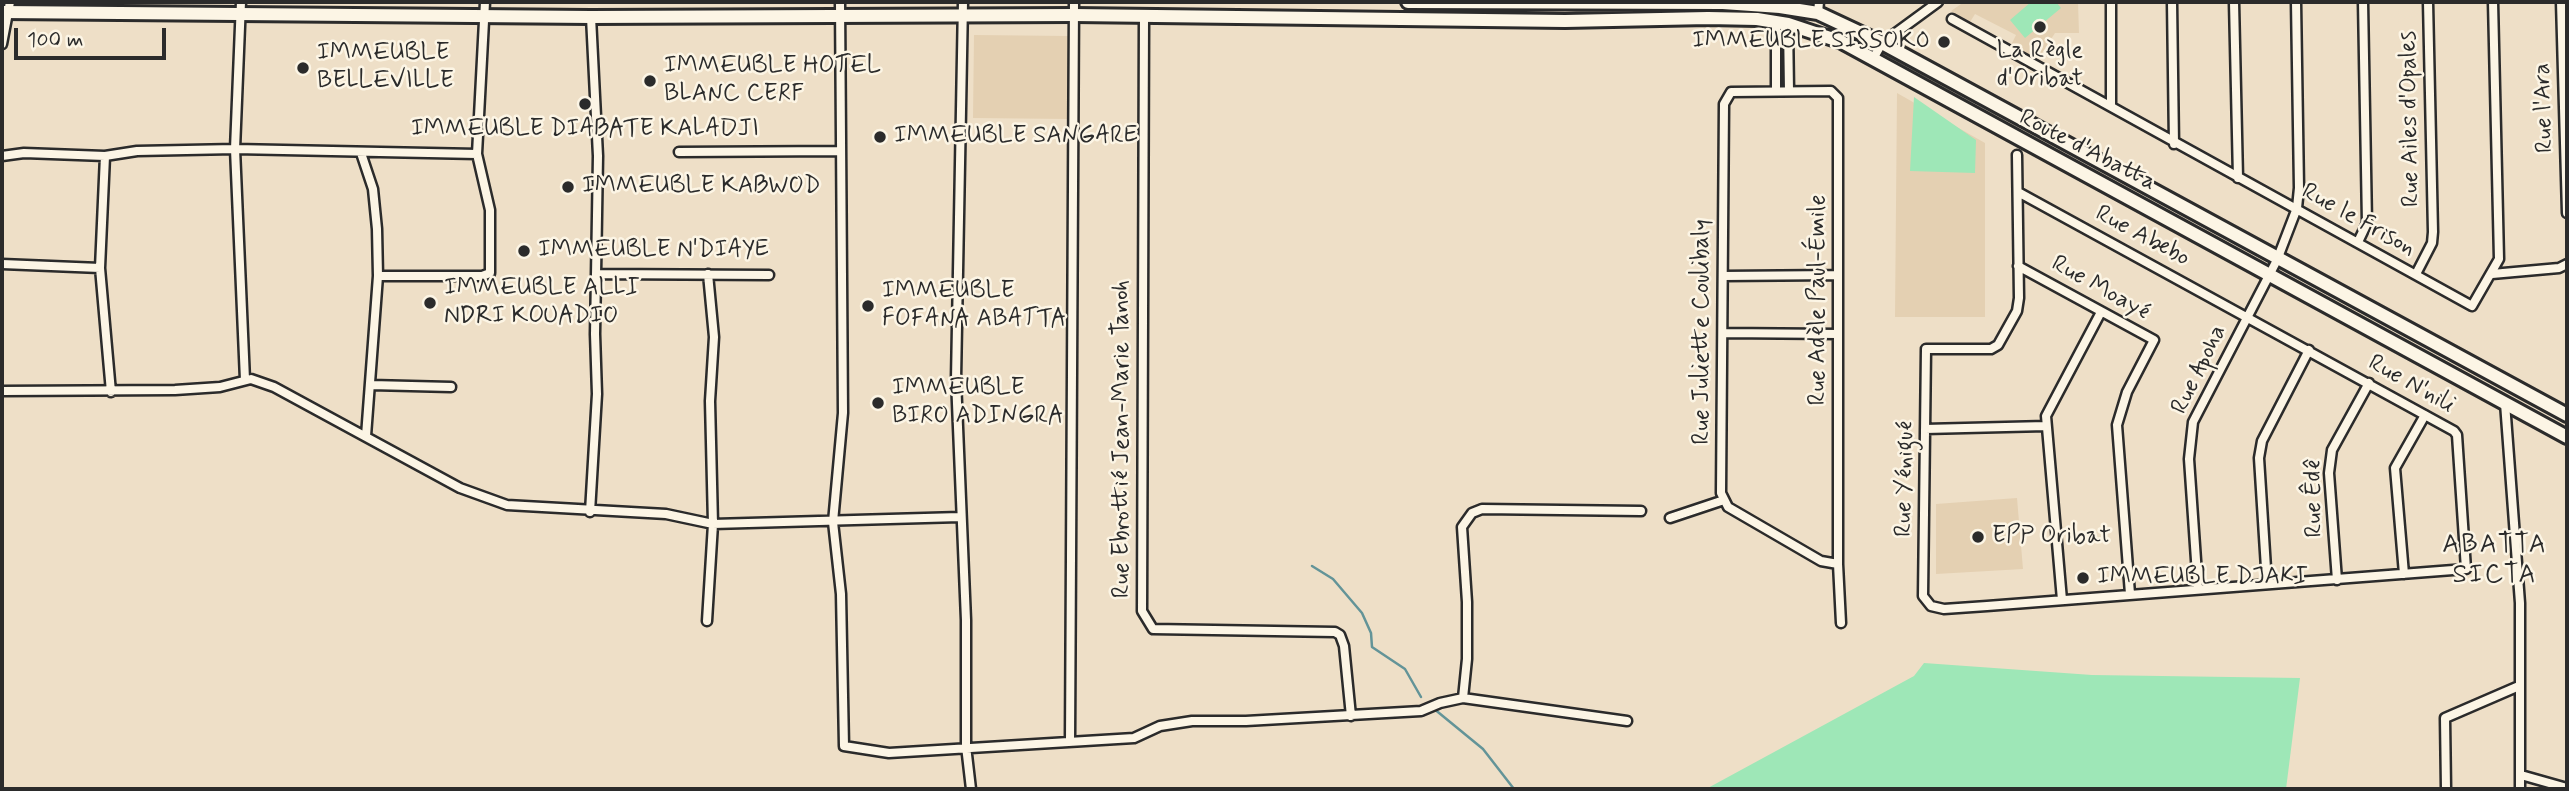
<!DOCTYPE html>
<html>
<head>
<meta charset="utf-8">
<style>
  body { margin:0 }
  #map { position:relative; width:2569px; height:791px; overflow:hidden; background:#eedfc7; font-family:Mynerve,sans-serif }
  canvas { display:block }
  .frame { position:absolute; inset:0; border:4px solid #2b2b2b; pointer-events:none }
  .scale { position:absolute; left:14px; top:28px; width:152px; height:32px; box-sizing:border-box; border:4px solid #2b2b2b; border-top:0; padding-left:9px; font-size:21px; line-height:24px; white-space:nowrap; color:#2b2b2b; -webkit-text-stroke:5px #fcf5e5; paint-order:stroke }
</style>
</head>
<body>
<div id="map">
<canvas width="2569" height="791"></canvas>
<div class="frame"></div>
<div class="scale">100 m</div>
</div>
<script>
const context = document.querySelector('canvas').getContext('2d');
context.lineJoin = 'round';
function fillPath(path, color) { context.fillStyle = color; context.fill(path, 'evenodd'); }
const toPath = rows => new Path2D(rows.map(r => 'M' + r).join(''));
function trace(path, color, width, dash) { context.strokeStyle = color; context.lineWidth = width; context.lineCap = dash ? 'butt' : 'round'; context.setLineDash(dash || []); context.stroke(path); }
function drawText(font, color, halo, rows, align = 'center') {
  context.font = font + ' Mynerve,sans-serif'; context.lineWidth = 5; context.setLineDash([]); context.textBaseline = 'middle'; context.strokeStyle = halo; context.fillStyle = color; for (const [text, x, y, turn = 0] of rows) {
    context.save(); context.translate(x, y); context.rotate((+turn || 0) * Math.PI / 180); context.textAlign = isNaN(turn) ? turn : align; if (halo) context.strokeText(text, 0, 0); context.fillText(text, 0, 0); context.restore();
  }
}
fillPath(toPath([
  [1964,2,2078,2,2079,33,2055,33,2038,59,2011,45,2016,35,1975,14,1970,22,1951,11],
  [974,35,1069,36,1068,119,973,118],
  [1897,93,1985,143,1985,317,1895,317],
  [2017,498,2023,569,1936,574,1936,504]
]), '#e4d0b2');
fillPath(toPath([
  [2031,2,2056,2,2061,8,2025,38,2010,20],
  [1914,97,1976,140,1975,173,1910,171],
  [1924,663,2092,675,2300,678,2286,789,1706,789,1914,676]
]), '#9ee7b7');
trace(toPath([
  [1312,566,1333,579,1362,613,1371,633,1372,647,1405,669,1421,697],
  [1433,708,1483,749,1514,789]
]), '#639498', 2.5);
const street = toPath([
  [241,2,235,149,245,380],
  [840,2,843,413,833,522,841,594,844,746,889,753,1134,738,1160,726,1192,721,1246,721,1421,711,1440,703,1463,698,1467,659,1467,602,1462,527,1472,513,1482,509,1641,511],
  [963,2,956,379,966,620,966,746,971,789],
  [2172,2,2174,144],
  [2234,2,2238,178],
  [2561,2,2567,213],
  [1818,13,1819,2],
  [1144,17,1142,611,1153,629,1335,632,1340,635,1344,646,1351,716],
  [1952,19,2472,306,2499,259,2493,2],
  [1788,24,1789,91],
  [2,44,10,2],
  [1873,59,1882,43,1938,2],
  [1776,91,1776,22],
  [2111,105,2111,2],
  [679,152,839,151],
  [361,153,373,189,377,229,378,276,366,436],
  [2017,155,2019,298,2017,311,1998,345,1991,349,1926,349,1923,596,1931,606,1944,609,1987,606,2466,569,2457,435,2454,431,2018,192],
  [2,156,24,153,105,156,137,151,235,149,477,154],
  [105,156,100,268,111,392],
  [2358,242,2367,223,2363,2],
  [2,264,100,268],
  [2018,266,2154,340,2127,392,2117,425,2130,594],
  [598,274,769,275],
  [2416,274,2432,243,2433,232,2428,2],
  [2492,274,2559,268,2567,264],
  [378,276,482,276,490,273,490,210,477,154,485,2],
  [1723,276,1838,275],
  [1723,333,1838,334],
  [371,385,451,387],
  [2,391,175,390,220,387,251,379,274,387,460,488,507,505,666,514,713,524,960,517],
  [2505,403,2520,603,2520,789],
  [1925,429,2046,426],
  [590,512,597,394,595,334,598,156,591,17],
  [1670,518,1724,500],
  [1838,564,1821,561,1728,507,1721,493,1724,104,1731,92,1831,91,1838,98,1838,564,1841,623],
  [2404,574,2395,468,2425,415],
  [2337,580,2329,473,2332,450,2369,383],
  [2267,584,2259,458,2262,441,2309,350],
  [2198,589,2189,459,2193,422,2277,260,2297,208,2299,188,2296,2],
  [2062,600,2046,416,2101,312],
  [707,621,713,524,710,401,714,337,708,274],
  [1463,698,1627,721],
  [1070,741,1074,2],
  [2521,775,2567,788],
  [2446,789,2445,718,2519,686]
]);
const secondary = toPath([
  [1408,2,1723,3,1780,7,1818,13,1882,43,2567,415],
  [2,12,591,17,1074,15,1565,21,1708,18,1757,19,1788,24,1842,42,2567,437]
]);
trace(street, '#2b2b2b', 13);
trace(secondary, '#2b2b2b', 18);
trace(street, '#fcf5e5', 8);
trace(secondary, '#fcf5e5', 12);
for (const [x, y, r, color] of [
  [2040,27,7,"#2b2b2b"],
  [1944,42,7,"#2b2b2b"],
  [303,68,7,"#2b2b2b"],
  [650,81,7,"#2b2b2b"],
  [585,104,7,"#2b2b2b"],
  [880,137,7,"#2b2b2b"],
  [568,187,7,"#2b2b2b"],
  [524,251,7,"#2b2b2b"],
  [430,303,7,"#2b2b2b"],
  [868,306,7,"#2b2b2b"],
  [878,403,7,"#2b2b2b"],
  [1978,537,7,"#2b2b2b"],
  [2083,578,7,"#2b2b2b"]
]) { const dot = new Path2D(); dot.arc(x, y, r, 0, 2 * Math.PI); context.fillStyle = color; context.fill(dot); trace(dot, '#fcf5e5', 2.5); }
drawText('24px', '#2b2b2b', '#fcf5e5', [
  ["IMMEUBLE SISSOKO",1930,42,"right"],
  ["La Règle",2040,52,"center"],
  ["d'Oribat",2040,80,"center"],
  ["IMMEUBLE",317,54],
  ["BELLEVILLE",317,82],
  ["IMMEUBLE HOTEL",664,67],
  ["BLANC CERF",664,95],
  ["IMMEUBLE DIABATE KALADJI",585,130,"center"],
  ["IMMEUBLE SANGARE",894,137],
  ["IMMEUBLE KABWOD",582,187],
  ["IMMEUBLE N'DIAYE",538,251],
  ["IMMEUBLE ALLI",444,289],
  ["NDRI KOUADIO",444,317],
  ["IMMEUBLE",882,292],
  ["FOFANA ABATTA",882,320],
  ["IMMEUBLE",892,389],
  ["BIRO ADINGRA",892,417],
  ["EPP Oribat",1992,537],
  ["IMMEUBLE DJAKI",2097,578]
], 'left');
drawText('24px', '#2b2b2b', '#fcf5e5', [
  ["Rue l'Ara",2545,108,-92],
  ["Rue Ailes d'Opales",2411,119,-91],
  ["Route d'Abatta",2087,151,27],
  ["Rue le Frison",2358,221,29],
  ["Rue Abebo",2142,237,28],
  ["Rue Moayé",2100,289,29],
  ["Rue Adèle Paul-Émile",1819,300,-90],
  ["Rue Juliette Coulibaly",1703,332,-90],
  ["Rue Apoha",2200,370,-64],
  ["Rue N'nili",2411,385,29],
  ["Rue Ebrottié Jean-Marie Tanoh",1123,439,-90],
  ["Rue Yénigué",1906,479,-89],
  ["Rue Êdê",2315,498,-91]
]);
context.letterSpacing = '2px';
drawText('26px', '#2b2b2b', '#fcf5e5', [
  ["ABATTA",2495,547],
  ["SICTA",2495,577]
]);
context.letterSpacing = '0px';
</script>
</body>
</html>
